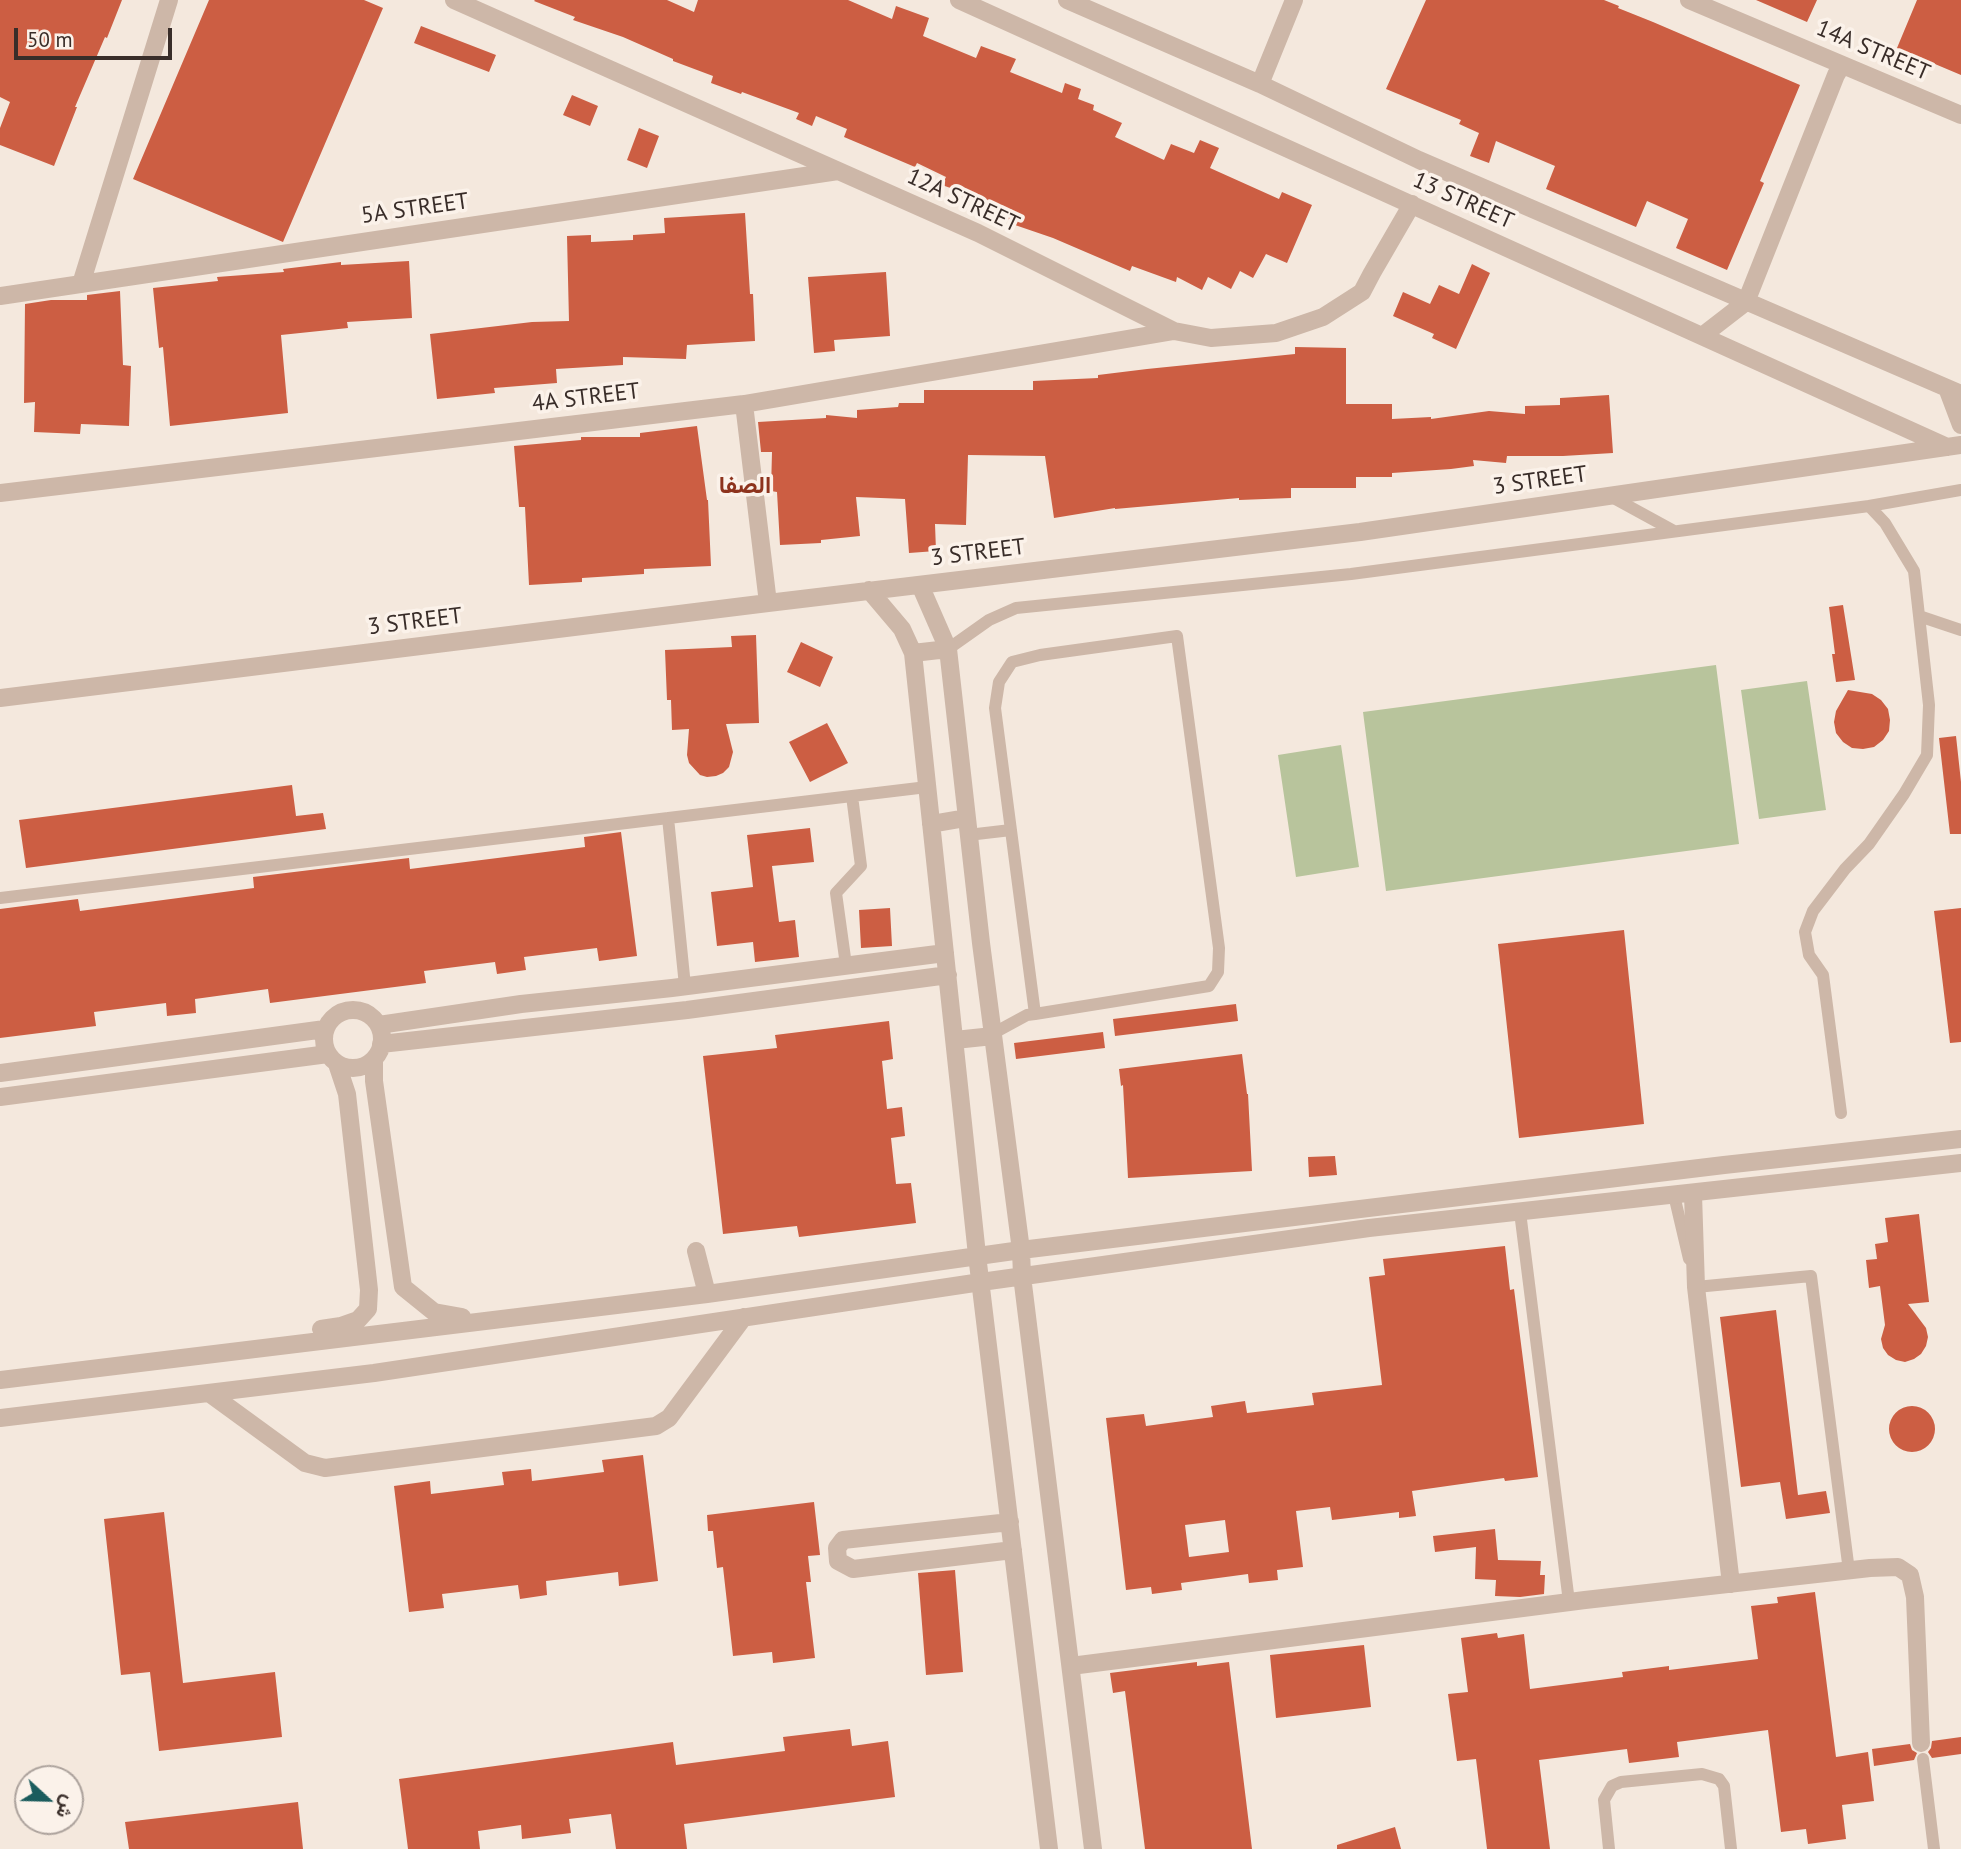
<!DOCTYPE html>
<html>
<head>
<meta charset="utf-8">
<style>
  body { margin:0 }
  #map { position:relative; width:1961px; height:1849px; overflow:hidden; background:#f4e8dd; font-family:"PT Sans",Vazirmatn,sans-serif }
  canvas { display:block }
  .north { position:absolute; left:14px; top:1765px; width:70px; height:70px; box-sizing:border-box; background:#fbf2ea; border:2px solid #ada39d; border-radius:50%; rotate:112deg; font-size:19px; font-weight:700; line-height:28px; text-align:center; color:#392d29 }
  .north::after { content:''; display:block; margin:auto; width:24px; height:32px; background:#1b5c5d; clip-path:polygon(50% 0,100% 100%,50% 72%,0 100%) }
  .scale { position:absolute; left:14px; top:28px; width:158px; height:32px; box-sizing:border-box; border:4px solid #392d29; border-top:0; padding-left:9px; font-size:21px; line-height:24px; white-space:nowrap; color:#392d29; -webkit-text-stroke:5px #fbf2ea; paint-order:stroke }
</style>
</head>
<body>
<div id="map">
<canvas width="1961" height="1849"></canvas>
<div class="north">ش</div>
<div class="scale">50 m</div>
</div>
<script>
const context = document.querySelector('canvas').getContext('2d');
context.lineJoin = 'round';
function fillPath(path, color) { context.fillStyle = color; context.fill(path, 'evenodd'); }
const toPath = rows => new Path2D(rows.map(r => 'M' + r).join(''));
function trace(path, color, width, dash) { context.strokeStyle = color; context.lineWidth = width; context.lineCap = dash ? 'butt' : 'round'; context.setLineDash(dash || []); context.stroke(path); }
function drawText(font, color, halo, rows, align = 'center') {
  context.font = font + ' "PT Sans",Vazirmatn,sans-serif'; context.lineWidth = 7; context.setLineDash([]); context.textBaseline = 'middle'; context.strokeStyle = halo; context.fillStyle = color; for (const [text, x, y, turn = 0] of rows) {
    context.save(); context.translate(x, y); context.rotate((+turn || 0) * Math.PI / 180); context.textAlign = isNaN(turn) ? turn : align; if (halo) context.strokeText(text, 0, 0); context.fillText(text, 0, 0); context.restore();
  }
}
fillPath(toPath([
  [1716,665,1739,844,1386,891,1363,712],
  [1807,681,1826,810,1759,819,1741,690],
  [1341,745,1359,867,1296,877,1278,755]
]), '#b8c49c');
fillPath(toPath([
  [0,0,122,0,107,38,105,37,75,107,77,107,54,166,0,145,0,128,10,102,0,97],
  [209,0,364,0,383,8,283,242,133,179],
  [535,0,667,0,694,12,698,0,848,0,892,19,896,6,929,18,923,36,976,58,981,46,1016,59,1010,72,1062,93,1065,83,1081,89,1078,99,1094,105,1093,110,1122,123,1115,137,1164,160,1171,144,1194,153,1200,140,1219,148,1210,168,1279,199,1282,192,1312,205,1287,263,1266,254,1253,278,1240,271,1231,289,1208,277,1202,290,1177,277,1176,282,1132,266,1130,271,1053,238,1015,225,1016,222,984,210,987,201,942,185,946,177,917,163,915,167,844,137,847,129,816,116,812,126,796,119,799,113,742,92,741,94,711,83,713,76,673,61,673,59,623,37,573,20,575,17,534,1],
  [1426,0,1604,0,1619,6,1618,8,1653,22,1800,85,1760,181,1764,183,1727,270,1676,248,1688,219,1647,201,1636,227,1546,189,1555,166,1496,141,1489,163,1470,156,1479,133,1459,124,1461,120,1386,89],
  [1756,0,1817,0,1807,22],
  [1917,0,1961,0,1961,75,1897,48],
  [421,26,496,55,489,72,414,43],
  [572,95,598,106,590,126,563,115],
  [639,128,659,136,647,168,627,160],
  [745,213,750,294,753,294,755,341,687,345,686,359,623,357,623,365,556,369,557,383,494,388,495,393,437,399,430,334,532,322,569,321,567,236,591,235,591,242,633,240,633,235,665,233,664,218],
  [409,261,412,318,347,322,348,328,281,335,288,413,170,426,163,347,159,348,153,288,218,281,217,277,284,272,283,269,341,262,341,265],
  [1472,264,1490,273,1456,349,1432,338,1434,334,1393,316,1403,292,1430,304,1439,285,1459,294],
  [886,272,890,336,834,340,835,351,814,353,808,277],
  [120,291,123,365,131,366,129,426,81,424,80,434,34,432,35,402,24,403,25,304,51,300,87,300,87,295],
  [1295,347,1346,348,1346,404,1392,404,1392,419,1431,417,1431,419,1489,411,1525,414,1525,406,1560,405,1560,398,1609,395,1613,453,1563,456,1507,456,1506,463,1473,460,1474,466,1451,469,1392,473,1392,477,1356,477,1356,488,1291,488,1291,498,1239,500,1239,498,1115,509,1115,508,1054,518,1045,456,968,455,966,525,935,524,936,551,909,553,905,499,856,497,860,536,821,540,821,543,780,545,777,492,771,491,772,452,761,452,758,422,826,418,826,415,857,418,857,410,898,407,899,403,924,403,924,390,1033,390,1033,381,1098,378,1098,375,1147,369,1295,354],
  [697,426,707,500,708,500,711,566,644,569,644,574,582,578,582,582,529,585,525,507,519,507,514,446,581,440,581,437,640,437,640,433],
  [1843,605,1855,680,1836,682,1832,654,1835,654,1829,607],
  [756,635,759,723,726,724,733,752,729,767,723,773,716,776,707,777,700,775,689,763,687,755,689,729,672,730,671,700,667,700,665,650,732,647,731,636],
  [801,642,833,657,820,687,787,672],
  [1848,690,1872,694,1881,700,1888,709,1890,720,1889,731,1883,740,1874,747,1863,749,1852,748,1843,742,1836,733,1834,722,1836,711],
  [827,723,848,763,810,782,789,742],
  [1956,736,1961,782,1961,834,1950,834,1939,738],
  [292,785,296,816,323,813,326,829,26,868,19,820],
  [810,828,814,862,772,866,779,922,795,920,799,957,755,962,753,942,717,946,711,892,753,887,747,835],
  [621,832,637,956,599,961,597,948,524,957,526,970,497,974,495,962,424,971,426,983,270,1003,268,989,195,999,196,1013,167,1016,166,1003,94,1012,96,1026,0,1038,0,909,78,899,80,911,254,888,253,877,409,858,410,869,585,847,584,837],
  [890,908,892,946,861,948,859,910],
  [1961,908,1961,1042,1950,1043,1934,911],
  [1624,930,1644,1124,1519,1138,1498,944],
  [1236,1004,1238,1021,1115,1036,1113,1019],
  [889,1021,893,1059,882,1061,887,1109,902,1107,905,1136,891,1138,896,1184,911,1183,916,1223,799,1237,797,1226,723,1234,703,1056,777,1048,775,1035],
  [1103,1032,1105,1048,1016,1059,1014,1043],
  [1242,1054,1247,1094,1248,1094,1252,1171,1128,1178,1123,1085,1121,1086,1119,1069],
  [1335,1156,1337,1175,1309,1177,1308,1157],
  [1919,1214,1929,1302,1908,1304,1926,1328,1928,1337,1926,1346,1921,1354,1914,1359,1905,1362,1896,1360,1888,1355,1883,1348,1881,1339,1885,1325,1880,1286,1869,1288,1866,1260,1877,1259,1875,1244,1888,1242,1885,1218],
  [1505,1246,1510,1290,1514,1289,1538,1477,1505,1481,1504,1478,1412,1491,1416,1516,1399,1518,1399,1512,1332,1520,1330,1507,1296,1511,1303,1567,1277,1570,1278,1580,1249,1583,1248,1574,1181,1583,1182,1590,1152,1594,1151,1587,1126,1590,1106,1418,1144,1414,1146,1426,1213,1417,1211,1406,1245,1401,1247,1413,1314,1405,1312,1393,1382,1385,1369,1277,1385,1275,1383,1259],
  [1225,1520,1229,1552,1189,1557,1185,1525],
  [1776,1310,1798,1495,1826,1491,1830,1513,1786,1519,1780,1482,1741,1487,1720,1317],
  '1889 1429a23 23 0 1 1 46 0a23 23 0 1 1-46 0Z',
  [643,1455,658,1581,619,1586,618,1572,546,1581,547,1595,520,1599,518,1585,442,1594,444,1608,409,1612,394,1486,430,1481,431,1494,504,1485,502,1472,531,1469,532,1481,604,1472,602,1460],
  [814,1502,820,1555,808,1556,811,1582,806,1582,815,1658,773,1663,772,1652,733,1656,723,1567,717,1568,713,1531,708,1531,707,1515],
  [164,1512,183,1683,275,1672,282,1737,159,1751,150,1672,121,1675,104,1519],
  [1495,1529,1498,1560,1541,1561,1540,1575,1545,1575,1544,1594,1520,1597,1495,1596,1496,1580,1475,1579,1476,1547,1435,1552,1433,1536],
  [955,1570,963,1672,926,1675,918,1573],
  [1815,1592,1836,1757,1868,1752,1874,1801,1842,1805,1846,1839,1808,1844,1806,1829,1781,1832,1768,1730,1677,1742,1679,1757,1629,1763,1627,1749,1539,1760,1550,1849,1487,1849,1476,1759,1457,1761,1448,1694,1468,1692,1461,1638,1497,1633,1498,1638,1524,1634,1530,1689,1623,1677,1622,1672,1669,1666,1669,1670,1758,1659,1751,1606,1778,1603,1777,1597],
  [1364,1645,1371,1707,1276,1718,1270,1655],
  [1197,1662,1197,1666,1229,1662,1252,1849,1145,1849,1125,1691,1113,1693,1110,1673],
  [850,1729,852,1746,888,1741,895,1797,684,1824,687,1849,616,1849,611,1814,569,1819,571,1833,522,1839,521,1825,478,1831,480,1849,408,1849,399,1779,673,1742,676,1765,785,1751,783,1737],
  [1961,1737,1961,1754,1932,1758,1928,1752,1931,1748,1932,1741],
  [1910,1744,1912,1750,1917,1753,1914,1760,1874,1766,1872,1749],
  [298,1802,303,1849,129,1849,125,1822],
  [1395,1827,1401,1849,1337,1849,1337,1845]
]), '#cc5e43');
trace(toPath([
  [1610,496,1674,531],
  [1869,506,1961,490],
  [1919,616,1961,630],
  [948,649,989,620,1016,608,1351,574,1869,506,1885,523,1914,571,1929,705,1927,755,1904,794,1869,844,1845,869,1813,911,1805,932,1809,955,1823,975,1841,1113],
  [668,818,685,986],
  [968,835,1011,830],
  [0,898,927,787],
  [846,965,836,893,861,866,852,796],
  [992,1034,1027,1015,1035,1014,1209,986,1218,972,1219,948,1177,636,1040,655,1012,662,999,682,995,708,1035,1014],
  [1674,1195,1689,1259],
  [1520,1212,1569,1602],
  [1696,1287,1811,1276,1849,1571],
  [1923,1759,1934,1849],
  [1609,1849,1604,1800,1612,1786,1621,1782,1702,1774,1719,1779,1724,1786,1731,1849]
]), '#cdb7a8', 12);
trace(toPath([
  [454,0,978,233,1174,331,1211,338,1276,333,1323,317,1362,292,1372,273,1412,204],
  [959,0,1947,447],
  [1067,0,1260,84,1419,160,1961,394],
  [1689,0,1961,115],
  [1260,84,1294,0],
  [81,284,169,0],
  [0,296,838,171],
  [1702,336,1746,302,1836,75,1842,65],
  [1947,388,1961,425],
  [744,404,768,603],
  [0,493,744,404,1174,331],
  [920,585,948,649,981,943,1021,1250,1022,1276,1093,1849],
  [869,590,902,629,913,653,977,1255,1049,1849],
  [913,653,948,649],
  [0,698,768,603,1360,532,1961,445],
  [931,824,966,818],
  '324 1039a29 29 0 1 1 58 0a29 29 0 1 1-58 0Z',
  [379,1025,521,1004,672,988,945,953],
  [955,1040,993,1036],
  [381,1044,687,1010,948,975],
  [374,1060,374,1081,403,1287,434,1312,462,1317],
  [0,1073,325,1029],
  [0,1097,328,1054],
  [1693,1194,1696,1287,1731,1584],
  [696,1251,707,1294],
  [321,1329,341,1326,358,1320,368,1309,369,1290,347,1094,337,1064],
  [0,1380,707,1294,1021,1250,1724,1165,1961,1139],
  [209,1393,305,1463,325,1468,656,1426,669,1418,744,1317],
  [0,1418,374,1373,981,1282,1369,1228,1961,1163],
  [1010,1522,843,1540,837,1548,838,1561,853,1569,1013,1550],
  [1071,1666,1585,1600,1870,1568,1898,1567,1910,1575,1915,1597,1921,1743]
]), '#cdb7a8', 18);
drawText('23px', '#392d29', '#fbf2ea', [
  ["14A STREET",1873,51,23],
  ["12A STREET",963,201,25],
  ["13 STREET",1463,201,24],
  ["5A STREET",415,209,-8],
  ["4A STREET",586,398,-7],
  ["3 STREET",1540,481,-8],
  ["3 STREET",978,553,-7],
  ["3 STREET",415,622,-7]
]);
drawText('bold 24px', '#8d331d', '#fbf2ea', [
  ["الصفا",745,486]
]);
</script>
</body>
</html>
